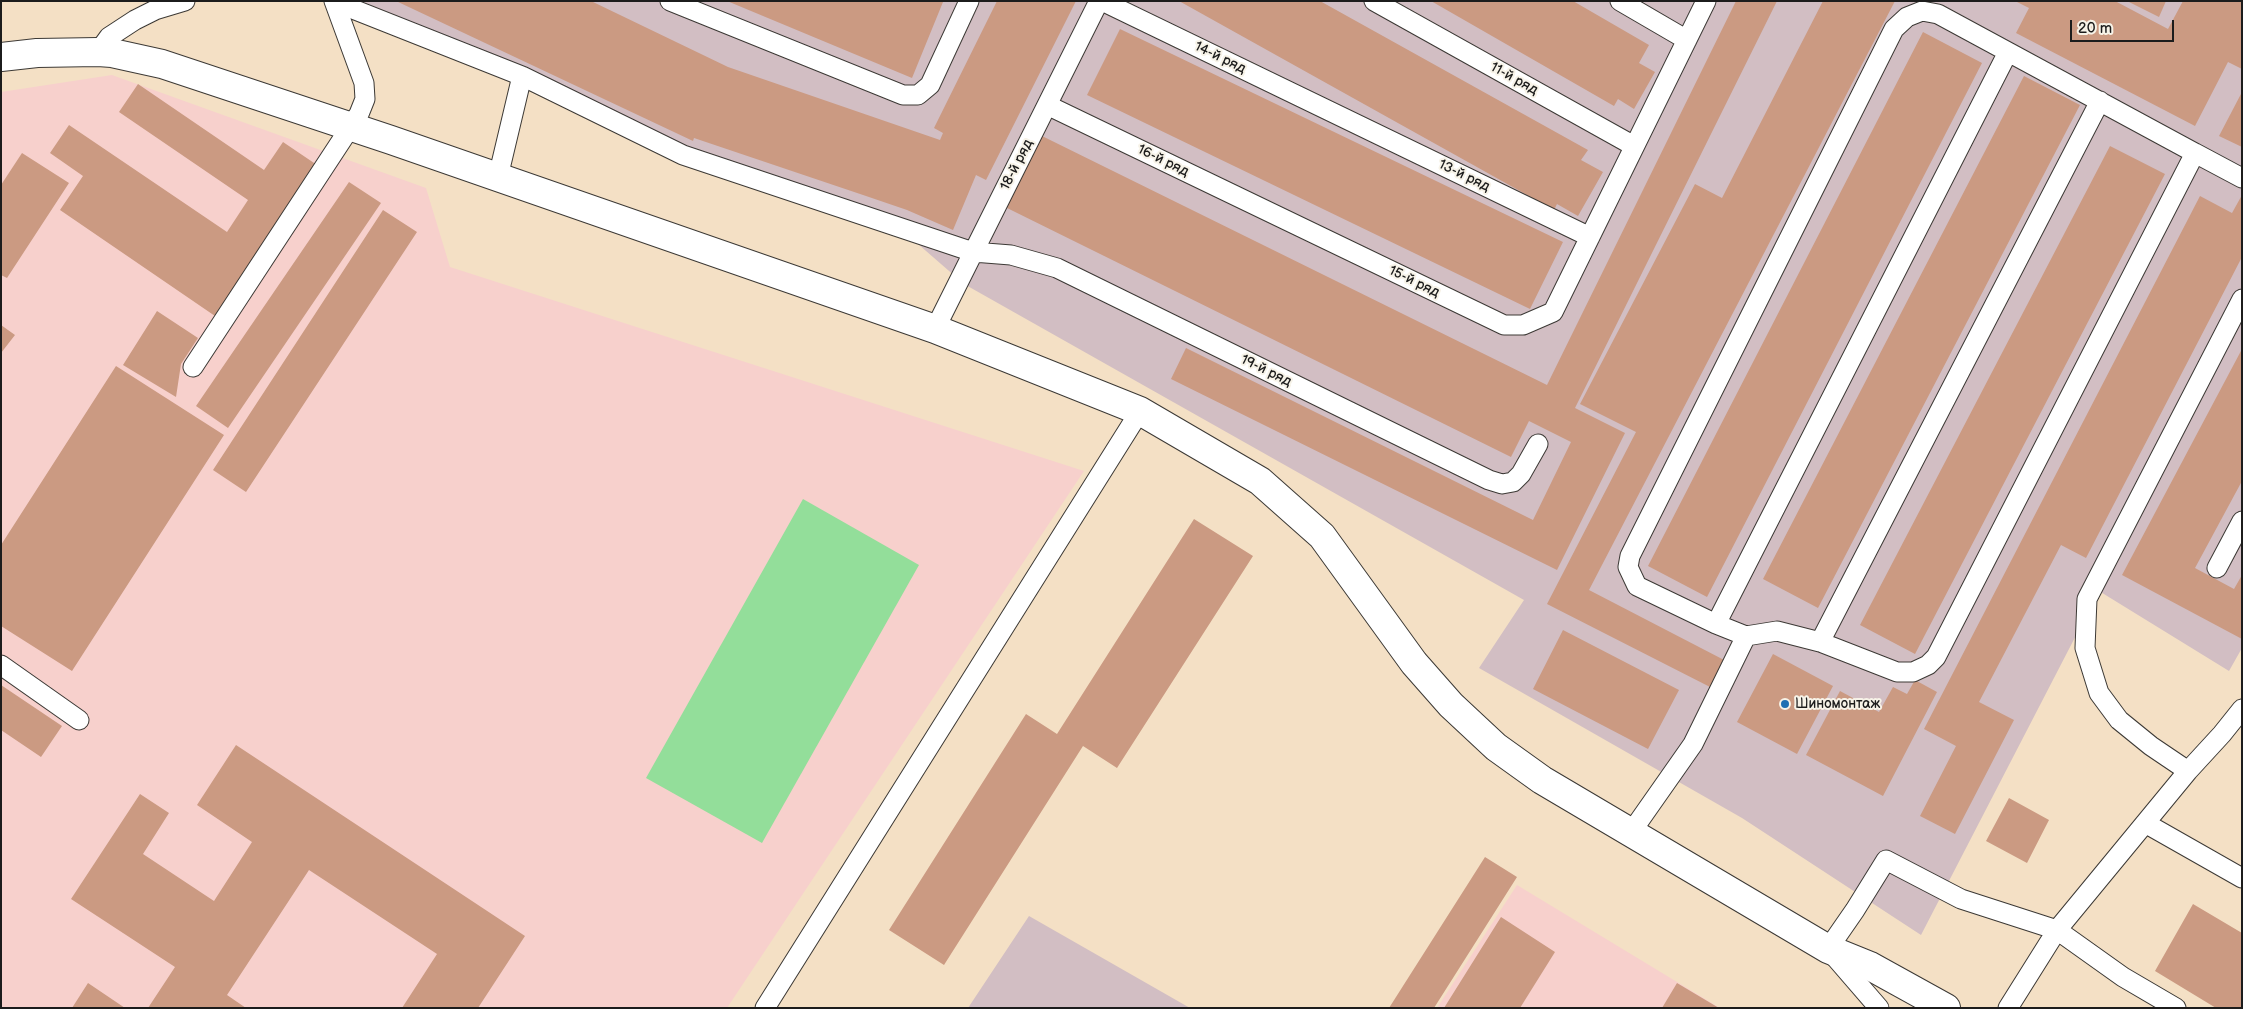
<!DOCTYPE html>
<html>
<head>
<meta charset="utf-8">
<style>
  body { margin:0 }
  #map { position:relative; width:2243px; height:1009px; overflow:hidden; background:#f4e0c5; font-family:"Balsamiq Sans",sans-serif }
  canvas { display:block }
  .frame { position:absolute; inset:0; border:2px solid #1c1c1c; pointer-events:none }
  .scale { position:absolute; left:2070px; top:20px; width:104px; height:22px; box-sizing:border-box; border:2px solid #1c1c1c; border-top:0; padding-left:6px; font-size:15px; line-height:18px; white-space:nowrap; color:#1c1c1c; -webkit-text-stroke:4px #f7f3e8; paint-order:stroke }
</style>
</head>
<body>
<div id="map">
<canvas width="2243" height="1009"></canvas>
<div class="frame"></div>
<div class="scale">20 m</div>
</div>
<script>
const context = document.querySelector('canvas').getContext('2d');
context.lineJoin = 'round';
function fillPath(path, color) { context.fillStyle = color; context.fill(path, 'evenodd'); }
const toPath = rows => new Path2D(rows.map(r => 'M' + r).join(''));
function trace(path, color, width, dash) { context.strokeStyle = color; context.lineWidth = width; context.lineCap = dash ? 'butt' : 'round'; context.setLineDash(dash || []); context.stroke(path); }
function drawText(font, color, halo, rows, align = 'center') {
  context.font = font + ' "Balsamiq Sans",sans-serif'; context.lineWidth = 4; context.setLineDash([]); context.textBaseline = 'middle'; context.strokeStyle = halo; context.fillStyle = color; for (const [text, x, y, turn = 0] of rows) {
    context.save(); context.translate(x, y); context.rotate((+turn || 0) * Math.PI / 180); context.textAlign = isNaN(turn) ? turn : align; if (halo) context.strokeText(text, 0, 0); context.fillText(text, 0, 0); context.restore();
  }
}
fillPath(toPath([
  [112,75,426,188,450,267,1084,471,727,1008,1,1008,1,92],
  [1517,885,1720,1008,1437,1008]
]), '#f7d0cc');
fillPath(toPath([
  [340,1,2242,1,2242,648,2229,671,2099,591,1921,935,1742,818,1479,668,1524,600,964,284,918,244],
  [1029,916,1190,1008,968,1008]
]), '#d2bec3');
fillPath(toPath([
  [803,499,919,565,762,843,646,778]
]), '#93de9a');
fillPath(toPath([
  [396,1,591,1,728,67,940,140,943,133,934,128,997,1,1076,1,986,180,976,175,953,230,907,210,866,196,694,138,693,141],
  [727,1,941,1,943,2,912,78],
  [1179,1,1320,1,1588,150,1581,160,1603,172,1578,216,1557,204,1554,210],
  [1431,1,1573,1,1649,45,1639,63,1655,72,1634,109,1618,99,1614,106],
  [1736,1,1777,1,1575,408,1625,433,1557,570,1171,379,1186,348,1533,520,1571,442,1529,421,1511,457,1005,207,1040,135,1547,385],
  [1823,1,1895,1,1589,590,1726,661,1712,688,1547,604,1636,432,1580,404,1695,184,1722,198],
  [2015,1,2115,1,2168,29,2183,1,2242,1,2242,69,2228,62,2195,126,2016,33,2029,8],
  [2127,1,2166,1,2159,17],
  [1120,29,1563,242,1530,309,1087,95],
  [1923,32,1982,63,1707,597,1648,566],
  [2024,76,2080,105,1818,608,1763,579],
  [138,84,264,170,283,142,317,165,215,316,60,210,83,176,50,153,69,125,227,232,248,200,119,112],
  [2242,92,2242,147,2219,136],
  [2110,146,2165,174,1915,654,1860,625],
  [22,153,69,183,7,278,1,275,1,185],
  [349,182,381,203,228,428,196,406],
  [2242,195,2242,257,2086,558,2061,545,1979,702,2014,720,1955,834,1920,816,1956,746,1924,729,2200,196,2232,213],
  [383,210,417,232,246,492,213,470],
  [157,311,198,338,181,364,176,397,123,365],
  [1,325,15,335,1,353],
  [2242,349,2242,481,2195,568,2234,589,2242,575,2242,639,2122,575],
  [116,366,224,435,72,671,1,626,1,545],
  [1194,519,1253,556,1117,768,1083,746,944,965,889,930,1026,714,1057,734],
  [1563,630,1679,690,1648,749,1533,689],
  [1773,654,1833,686,1797,754,1737,722],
  [1915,680,1937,692,1883,796,1806,755,1840,691,1879,712,1893,687,1907,694],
  [1,685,62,726,41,757,1,730],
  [236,745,525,936,478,1008,402,1008,437,954,309,870,227,995,246,1008,148,1008,175,967,71,899,140,794,169,813,143,854,214,901,252,842,197,805],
  [2009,798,2049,820,2027,863,1986,841],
  [1485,857,1517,877,1434,1008,1389,1008],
  [2193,904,2242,933,2242,1008,2216,1008,2155,971],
  [1501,917,1555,952,1520,1008,1444,1008],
  [88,983,125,1008,72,1008],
  [1677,983,1719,1008,1662,1008]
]), '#cb9a82');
const service = toPath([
  [670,1,903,95,918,95,930,85,969,1],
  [1102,1,1590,237],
  [1374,1,1634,146],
  [1620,1,1687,40],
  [335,2,522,76,683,155,973,252,1011,255,1057,268,1489,480,1502,484,1513,482,1521,474,1538,444],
  [1922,11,1938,14,2195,153,1936,657,1928,665,1913,672,1897,672,1820,642,1777,631,1746,636,1716,624,1637,586,1628,567,1630,556,1894,29,1907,17,1922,11],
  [98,52,109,37,135,20,155,10,185,1],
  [1047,105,1504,325,1523,325,1553,312,1706,1],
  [2195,153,2242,178],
  [498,177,522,76],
  [935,329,1099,1],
  [193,367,359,114,365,99,364,83,334,1],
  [2217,568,2242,521],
  [1716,624,2008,52],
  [1820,642,2100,101],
  [1,665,79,720],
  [2188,771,2151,746,2119,720,2099,693,2085,648,2087,599,2242,299],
  [2145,823,2242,878],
  [1632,831,1693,744,1746,636],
  [765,1008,1140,411],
  [1879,1008,1828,949,1855,910,1886,860,1961,899,2057,930,2123,977,2176,1008],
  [2008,1008,2057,930,2188,771,2222,734,2242,709]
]);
const minor = toPath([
  [1,57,37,53,98,52,112,53,162,64,391,140,935,329,1140,411,1260,481,1322,536,1414,663,1451,705,1496,747,1542,780,1828,949,1870,966,1946,1008]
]);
trace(service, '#3c3935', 21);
trace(minor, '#3c3935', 30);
trace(service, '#fff', 19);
trace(minor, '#fff', 28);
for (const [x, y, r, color] of [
  [1785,704,5,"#1f6fb2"]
]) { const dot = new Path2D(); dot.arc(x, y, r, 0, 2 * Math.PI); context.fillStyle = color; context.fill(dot); trace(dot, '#f7f3e8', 2); }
drawText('14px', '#1c1c1c', '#f7f3e8', [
  ["14-й ряд",1220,58,26],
  ["11-й ряд",1514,79,29],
  ["16-й ряд",1163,161,26],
  ["18-й ряд",1017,165,-63],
  ["13-й ряд",1464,176,26],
  ["15-й ряд",1414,282,26],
  ["19-й ряд",1266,371,26]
]);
drawText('14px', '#1c1c1c', '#f7f3e8', [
  ["Шиномонтаж",1795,704]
], 'left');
</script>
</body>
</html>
